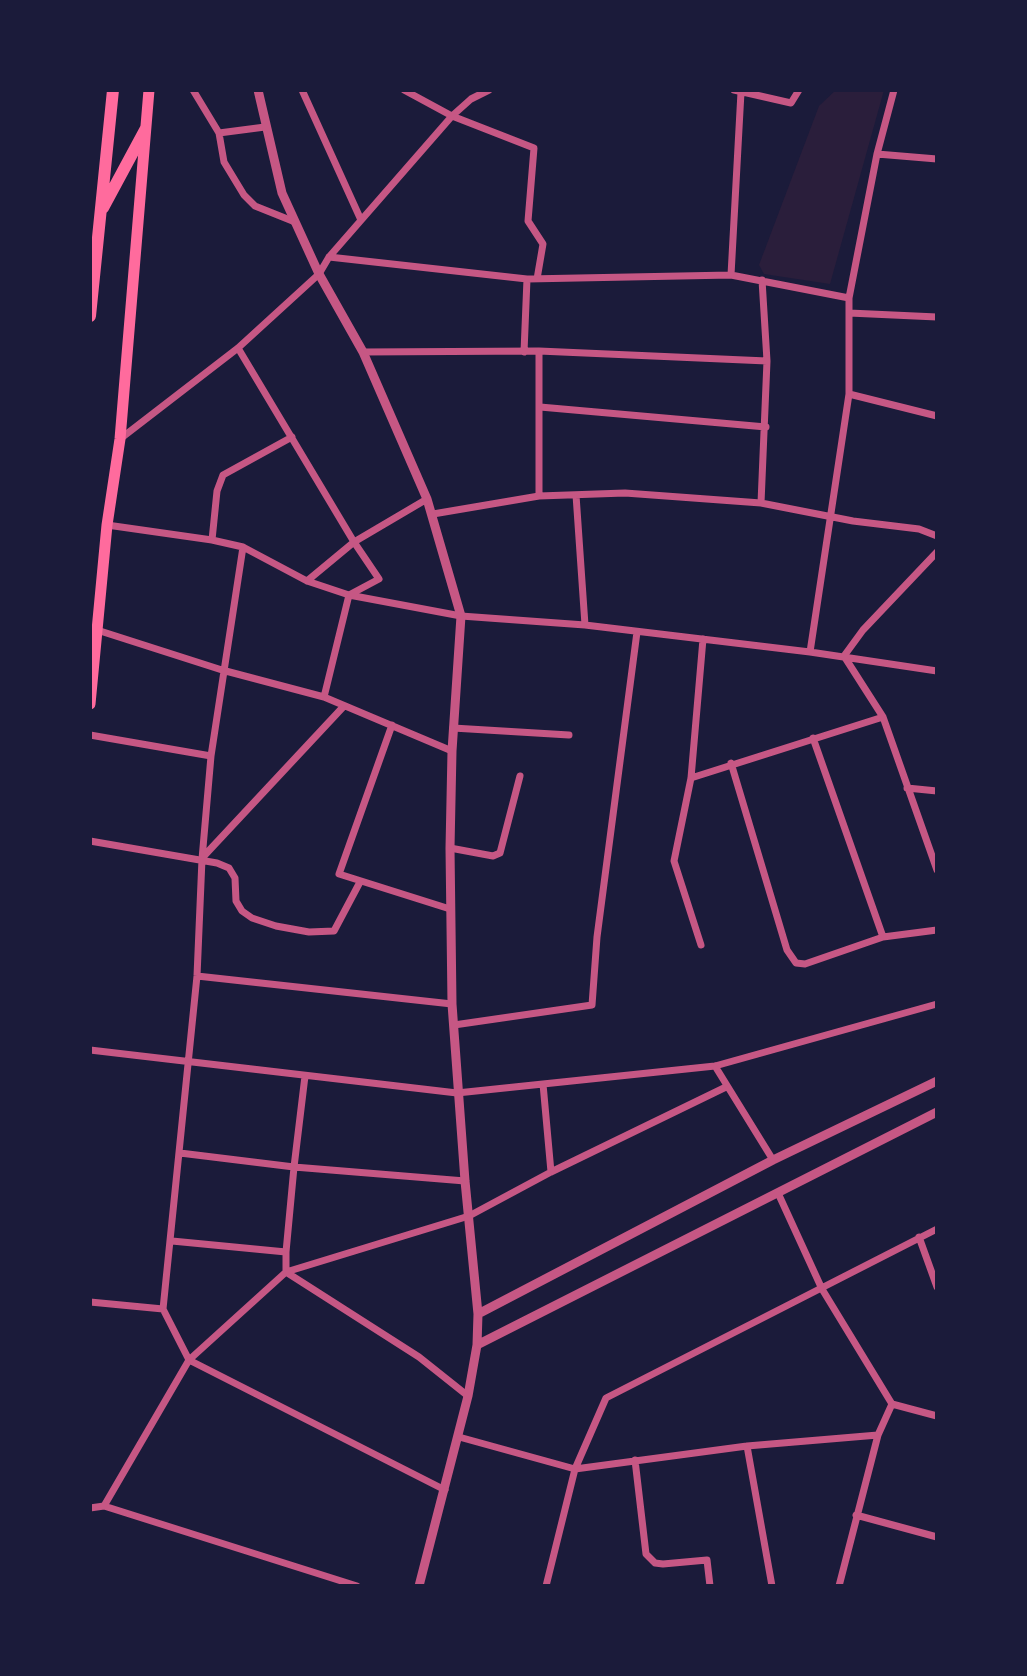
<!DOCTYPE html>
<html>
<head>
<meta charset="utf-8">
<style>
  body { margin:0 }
  #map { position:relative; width:1027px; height:1676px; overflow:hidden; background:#1b1b3a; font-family:"Fira Sans",sans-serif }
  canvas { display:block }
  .frame { position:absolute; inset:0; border:92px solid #1b1b3a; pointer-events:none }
</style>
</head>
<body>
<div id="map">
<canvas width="1027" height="1676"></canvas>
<div class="frame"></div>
</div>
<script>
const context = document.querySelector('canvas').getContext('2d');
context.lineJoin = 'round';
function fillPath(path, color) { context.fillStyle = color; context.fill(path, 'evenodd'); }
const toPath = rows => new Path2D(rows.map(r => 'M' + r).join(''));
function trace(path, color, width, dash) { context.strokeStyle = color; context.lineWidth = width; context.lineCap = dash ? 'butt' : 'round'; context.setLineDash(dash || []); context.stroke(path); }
fillPath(toPath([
  [836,90,884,90,830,284,764,274,759,265,819,106]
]), '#2a1e3b');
trace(toPath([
  [193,90,219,133,265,127],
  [302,90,361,220],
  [404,90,452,116,534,148,528,221,543,244,537,279],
  [734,90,791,103,799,90],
  [219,133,224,162,244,195,255,206,295,222],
  [877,154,937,159],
  [329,257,527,279,731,275,849,298],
  [731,275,741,92],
  [849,313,937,317],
  [238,348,354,542,379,579,349,595,324,697],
  [539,351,539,496],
  [363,352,539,351,767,361],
  [524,352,527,279],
  [849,394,937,416],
  [540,407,766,427],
  [120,439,238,348,319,274,329,257,452,116,471,99,489,90],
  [576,495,585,625],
  [761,503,767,361,762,280],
  [433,514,539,496,625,493,761,503,853,521,919,529,937,536],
  [107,525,212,540,243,547,307,581,349,595,461,616,585,625,810,652,937,671],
  [212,540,217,491,223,475,292,437],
  [937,552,863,630,844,656,883,717,937,870],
  [307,581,354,542,427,499],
  [97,630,222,670,324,697,452,751],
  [810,652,849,394,849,298,877,154,894,90],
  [392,725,339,874,450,909],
  [453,728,569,735],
  [90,735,211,756],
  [813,738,883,937],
  [731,763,787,950,796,963,805,964,883,937,937,930],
  [691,778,883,717],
  [907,788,937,791],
  [90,841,217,863,229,868,235,878,236,901,242,911,252,918,276,926,309,932,334,931,360,882],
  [450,848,493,856,500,853,520,776],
  [203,857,344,706],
  [701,945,674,861,691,778,703,639],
  [197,976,452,1004],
  [454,1025,592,1005,597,937,637,632],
  [90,1050,457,1093,715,1066,937,1004],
  [715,1066,773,1160],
  [305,1076,294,1167,286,1252,286,1272,419,1357,468,1396],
  [543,1084,551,1172],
  [180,1153,294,1167,465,1181],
  [778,1193,822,1289,892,1404,878,1435,839,1586],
  [919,1237,937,1287],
  [172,1241,286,1252],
  [90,1302,163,1309],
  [189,1360,163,1309,197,976,202,859,211,756,243,547],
  [189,1360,445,1490],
  [892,1404,937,1416],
  [459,1437,575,1469,747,1446,878,1435],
  [747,1446,772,1586],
  [635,1460,646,1554,655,1563,663,1564,707,1560,710,1586],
  [104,1506,357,1586],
  [90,1508,104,1506,189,1360,286,1272,469,1216,551,1172,726,1087],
  [856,1515,937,1537],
  [546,1586,575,1469,606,1398,937,1229]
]), '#c65784', 7);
trace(toPath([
  [258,90,282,193,319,274,363,352,427,499,461,616,452,751,450,848,452,1004,465,1181,478,1314,477,1345,468,1396,419,1586],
  [478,1314,773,1160,937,1081],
  [477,1345,937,1112]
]), '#c65784', 9);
trace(toPath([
  [90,704,107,525,120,439,149,90]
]), '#ff6b9d', 11);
trace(toPath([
  [103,208,145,130],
  [90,316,113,90]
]), '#ff6b9d', 12);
</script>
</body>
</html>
